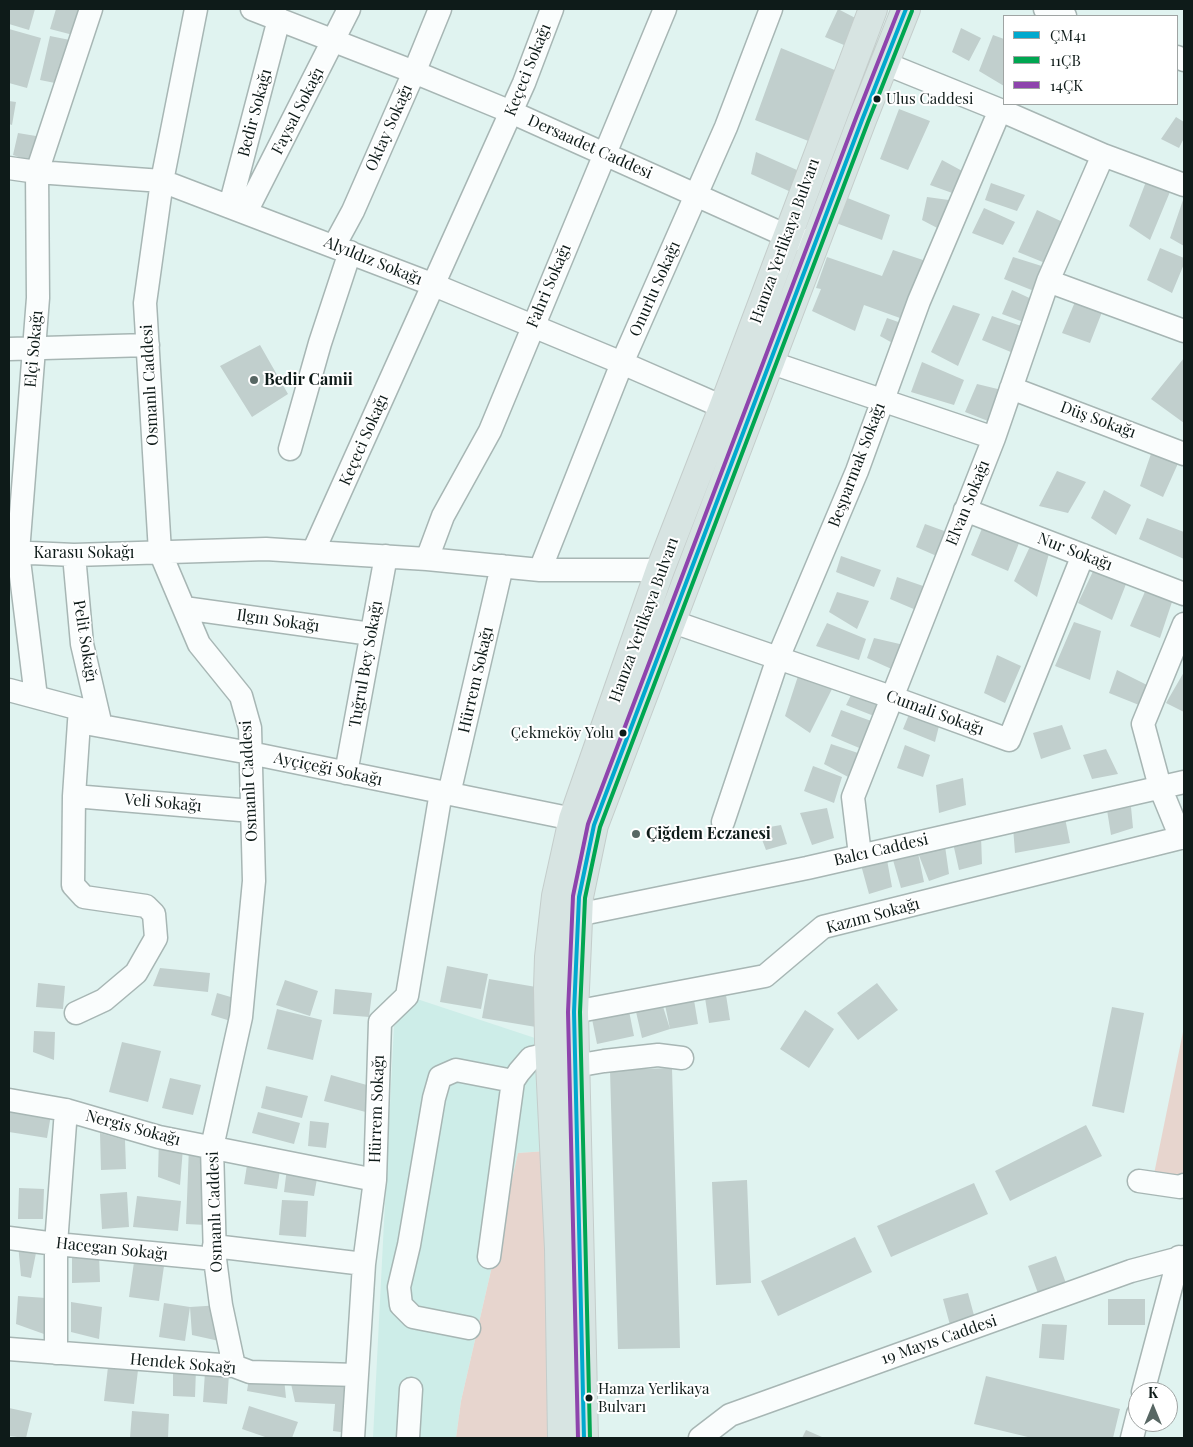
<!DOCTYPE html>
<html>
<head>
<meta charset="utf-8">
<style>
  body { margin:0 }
  #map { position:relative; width:1193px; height:1447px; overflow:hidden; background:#e0f3f0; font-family:"Playfair Display",serif }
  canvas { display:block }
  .frame { position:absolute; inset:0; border:10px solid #0e1b19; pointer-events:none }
  .legend { position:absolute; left:1003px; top:15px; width:175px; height:90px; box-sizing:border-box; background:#fff; border:1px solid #9fa4a3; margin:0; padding:6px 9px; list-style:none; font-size:15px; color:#0e1b19 }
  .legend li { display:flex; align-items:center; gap:10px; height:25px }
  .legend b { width:25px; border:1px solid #9fa4a3 }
  .north { position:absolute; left:1128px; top:1382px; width:50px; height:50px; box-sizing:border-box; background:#fff; border:1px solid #9fa4a3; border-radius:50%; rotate:0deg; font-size:14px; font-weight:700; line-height:20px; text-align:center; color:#0e1b19 }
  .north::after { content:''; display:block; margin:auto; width:18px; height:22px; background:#586764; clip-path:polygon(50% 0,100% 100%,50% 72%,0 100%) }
</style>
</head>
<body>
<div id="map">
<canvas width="1193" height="1447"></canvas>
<div class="frame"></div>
<ul class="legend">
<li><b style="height:6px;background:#00a9ce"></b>ÇM41</li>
<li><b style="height:6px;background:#00a651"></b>11ÇB</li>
<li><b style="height:6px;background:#8e44ad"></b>14ÇK</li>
</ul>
<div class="north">K</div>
</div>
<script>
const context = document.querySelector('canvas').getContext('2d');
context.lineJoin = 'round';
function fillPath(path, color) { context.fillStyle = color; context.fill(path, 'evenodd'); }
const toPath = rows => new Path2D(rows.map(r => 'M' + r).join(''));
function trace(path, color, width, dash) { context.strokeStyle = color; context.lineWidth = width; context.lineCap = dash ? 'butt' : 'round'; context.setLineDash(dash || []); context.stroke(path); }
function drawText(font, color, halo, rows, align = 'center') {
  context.font = font + ' "Playfair Display",serif'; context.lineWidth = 4; context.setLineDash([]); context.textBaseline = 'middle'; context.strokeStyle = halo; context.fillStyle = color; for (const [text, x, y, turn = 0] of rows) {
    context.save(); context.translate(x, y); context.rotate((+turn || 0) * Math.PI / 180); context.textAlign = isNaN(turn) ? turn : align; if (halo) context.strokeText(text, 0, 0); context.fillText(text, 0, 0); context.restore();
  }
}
fillPath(toPath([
  [417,999,547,1042,547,1151,518,1153,461,1401,456,1438,373,1438,394,1026]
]), '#cdede8');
fillPath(toPath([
  [1184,1027,1184,1180,1154,1174],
  [547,1151,552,1438,456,1438,461,1401,518,1153]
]), '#e7d5ce');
fillPath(toPath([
  [9,9,35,9,29,30,9,24],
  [56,9,84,9,77,36,50,29],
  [838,9,863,22,851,48,825,37],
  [961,28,981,38,969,61,952,52],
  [9,29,41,38,27,88,9,83],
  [993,35,1004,39,1004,86,979,71],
  [50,36,75,41,65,85,40,80],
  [781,48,842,73,816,144,755,120],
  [9,101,16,102,12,125,9,124],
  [899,109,930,121,908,170,880,159],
  [1176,117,1184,122,1184,138,1179,148,1161,139],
  [18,133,48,138,39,164,13,155],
  [756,152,797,170,791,192,751,174],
  [942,160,966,173,955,194,930,185],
  [1147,179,1172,187,1150,240,1129,226],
  [991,183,1025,195,1017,211,985,200],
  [845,197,890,215,882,240,836,223],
  [927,197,956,201,943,231,922,220],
  [1184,197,1184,246,1170,238],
  [984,208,1015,222,1003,245,972,233],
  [1037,210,1067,224,1050,265,1018,252],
  [1160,248,1184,258,1184,264,1172,293,1147,280],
  [893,250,929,262,911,322,864,305,855,331,812,311,821,289,816,288,827,257,882,276],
  [1013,257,1048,268,1039,293,1004,279],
  [1012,290,1036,301,1026,323,1002,314],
  [1077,297,1104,307,1090,343,1062,333],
  [953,305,980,314,958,366,931,352],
  [992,316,1027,328,1018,355,982,340],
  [887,318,904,324,896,345,880,336],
  [260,345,288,394,252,417,220,366],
  [1184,358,1184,423,1151,399],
  [922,362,964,380,954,405,911,392],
  [977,384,1006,391,993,423,965,412],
  [1153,448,1180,459,1163,497,1140,486],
  [1057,471,1086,482,1068,513,1039,506],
  [1104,490,1131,505,1116,535,1091,518],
  [1147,518,1184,532,1184,559,1139,539],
  [925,524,947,532,939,557,916,547],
  [983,526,1021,538,1008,571,971,555],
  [1032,542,1050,550,1037,597,1014,581],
  [841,556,881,570,874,587,836,572],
  [1095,567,1128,579,1112,620,1078,603],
  [897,577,926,587,916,610,890,599],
  [1147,587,1174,596,1160,638,1130,626],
  [837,592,869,601,857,629,829,612],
  [1074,622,1101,631,1090,680,1055,666],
  [827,623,866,639,859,660,816,646],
  [874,638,904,645,896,671,867,658],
  [997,655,1021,666,1005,703,984,693],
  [1117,670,1147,685,1139,705,1109,693],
  [1184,672,1184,712,1166,703],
  [799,673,834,685,810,733,785,716],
  [853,691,881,700,874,716,846,705],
  [841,710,874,722,864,750,831,736],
  [910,712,940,722,935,742,903,729],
  [1062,725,1071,749,1041,759,1033,733],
  [831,744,858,753,850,778,824,764],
  [905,745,930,755,923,777,897,768],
  [1106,749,1118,774,1092,779,1083,755],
  [813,766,842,777,834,803,804,791],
  [963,778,966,805,939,813,936,785],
  [1131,807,1133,828,1111,835,1107,810],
  [827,808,834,838,812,845,800,813],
  [1065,818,1070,843,1015,853,1013,827],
  [781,825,787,844,766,850,758,829],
  [981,836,982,864,959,870,953,843],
  [945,846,949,874,929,881,918,853],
  [918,853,924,882,901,888,893,860],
  [887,860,892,887,869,894,861,865],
  [447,966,488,974,481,1009,440,1002],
  [160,968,210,973,208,992,153,986],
  [489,979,548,989,542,1028,482,1018],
  [285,980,318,991,310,1016,276,1005],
  [38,983,65,986,63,1009,36,1007],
  [877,983,898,1010,858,1040,837,1013],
  [335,989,372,993,369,1017,333,1014],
  [217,993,241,1000,234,1022,211,1015],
  [693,994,698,1024,670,1029,642,1038,634,1003,660,997,670,1029,664,1000],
  [726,995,730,1020,709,1023,705,998],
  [628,1006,634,1036,597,1044,591,1014],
  [1112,1007,1144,1013,1124,1113,1092,1106],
  [277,1009,322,1020,313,1060,267,1049],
  [805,1010,834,1029,809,1068,780,1049],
  [34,1031,55,1032,54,1060,33,1052],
  [122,1042,161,1051,148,1102,109,1092],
  [672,1068,680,1348,618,1349,610,1070],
  [331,1075,374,1087,377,1115,324,1101],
  [170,1078,201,1085,193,1115,162,1108],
  [266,1086,308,1096,302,1118,261,1108],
  [9,1101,52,1109,47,1138,9,1132],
  [258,1112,300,1123,294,1144,252,1133],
  [310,1121,329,1123,326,1148,308,1146],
  [1086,1125,1102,1156,1010,1201,995,1171],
  [100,1133,125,1140,126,1169,101,1170],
  [159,1137,183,1148,180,1185,158,1177],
  [189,1147,208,1154,206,1225,186,1224],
  [248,1159,281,1164,277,1189,244,1184],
  [287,1168,318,1173,314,1196,284,1192],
  [747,1180,751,1283,716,1285,712,1182],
  [974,1183,988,1214,891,1257,877,1226],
  [19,1188,44,1189,43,1219,18,1219],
  [127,1192,129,1227,102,1229,100,1194],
  [137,1196,181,1201,178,1231,133,1227],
  [282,1200,308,1201,306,1237,279,1235],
  [855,1237,872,1272,778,1316,761,1281],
  [18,1244,37,1248,31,1278,21,1276],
  [72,1254,99,1254,100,1282,72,1283],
  [1056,1256,1067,1286,1039,1296,1028,1266],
  [134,1262,164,1266,159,1301,129,1297],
  [968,1293,975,1319,950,1325,943,1299],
  [18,1296,46,1298,44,1334,16,1324],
  [1108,1299,1145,1299,1145,1325,1108,1325],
  [71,1302,102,1307,99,1339,71,1332],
  [164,1303,190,1307,185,1341,159,1337],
  [221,1305,224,1342,192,1335,190,1307],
  [1042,1324,1067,1325,1064,1360,1039,1358],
  [108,1367,138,1370,134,1404,104,1401],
  [173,1368,196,1369,195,1397,173,1396],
  [205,1372,229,1374,227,1404,203,1402],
  [250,1372,284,1378,286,1398,247,1391],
  [986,1376,1120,1409,1113,1438,1032,1438,974,1424],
  [290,1379,352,1382,348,1433,333,1431,335,1404,295,1402],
  [249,1406,298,1422,292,1438,268,1438,242,1429],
  [9,1408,32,1413,26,1438,9,1436],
  [132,1411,169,1414,168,1438,130,1438],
  [806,1430,822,1437,822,1438,802,1438]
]), '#c1cfcd');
const minor = toPath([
  [196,9,162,181,145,303,160,552,199,644,241,696,250,728,254,881,241,1017,212,1147,215,1259,221,1305,234,1366],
  [252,9,414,72,511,112,787,236,804,240],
  [552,9,524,83,313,552,427,559,540,570,660,570],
  [1045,9,1065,16],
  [1177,57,1184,60],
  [884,63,1000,110,1103,155,1184,185],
  [9,168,37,172,162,181,434,285,622,363,739,414],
  [230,206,279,19],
  [246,212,349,9],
  [334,246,353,211,418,63,440,9],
  [1048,281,1184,331],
  [9,349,148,345],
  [769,362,994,438],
  [1011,388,1184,454],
  [290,449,320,343,350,252],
  [965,510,1184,594],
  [9,552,74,555,266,549,313,552],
  [74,555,82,644,101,726],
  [427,559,443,516,490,431,665,9],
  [540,570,622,363,726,127,771,9],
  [184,608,371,634],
  [656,616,891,697,1009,740,1083,555],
  [9,690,80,709,79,722,250,753,573,819,588,824],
  [36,697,18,552,38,298,37,172,91,9],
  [346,773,386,556],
  [449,794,502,566],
  [74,796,252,811],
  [723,822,778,658,857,471,919,301,1000,110],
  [1181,838,1160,787,1143,724,1184,624],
  [860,855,853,797,994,438,1048,281,1103,155],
  [577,915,807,868,1184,782],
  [574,1012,765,976,823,927,1184,837],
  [76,1013,104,1000,136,973,156,938,154,914,146,906,84,897,73,885,74,796,79,722],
  [575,1066,604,1061,658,1055,682,1058],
  [9,1100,66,1110,159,1137,375,1180],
  [1139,1181,1180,1187,1184,1185],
  [9,1238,56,1244,215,1259],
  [214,1246,364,1264],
  [489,1257,513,1081],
  [469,1328,413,1317,401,1305,399,1287,409,1245,434,1098,440,1077,456,1070,513,1081,519,1072,531,1058,549,1054],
  [9,1349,234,1366,250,1372,357,1375],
  [56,1353,56,1244,66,1110],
  [1143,1392,1179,1257],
  [353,1438,364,1264,375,1180,380,1022,407,996,441,792],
  [408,1438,411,1389],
  [700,1438,730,1415,1131,1271,1184,1257],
  [1132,1438,1138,1414]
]);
const major = toPath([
  [562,1438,559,1249,549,1042,548,989,549,957,556,896,573,819,660,570,723,408,873,9],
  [584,1438,574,1012,579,897,594,825,862,120,906,9]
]);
trace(minor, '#a7b6b4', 25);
trace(major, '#c4cdcb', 30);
trace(minor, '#fafdfd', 22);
trace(major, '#d7e4e2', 28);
trace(toPath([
  [584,1438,574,1012,579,897,594,825,862,120,906,9]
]), '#00a9ce', 4);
trace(toPath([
  [590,1438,580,1012,585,898,600,827,868,122,912,11]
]), '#00a651', 4);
trace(toPath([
  [578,1438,568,1012,573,896,588,824,856,118,899,9]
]), '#8e44ad', 4);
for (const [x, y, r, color] of [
  [877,99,4.5,"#0e1b19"],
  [254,380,5,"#586764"],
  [623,733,4.5,"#0e1b19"],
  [636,834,5,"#586764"],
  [589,1398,4.5,"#0e1b19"]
]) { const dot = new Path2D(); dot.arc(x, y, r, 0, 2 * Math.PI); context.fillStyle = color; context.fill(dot); trace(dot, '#fff', 2); }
drawText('15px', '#0e1b19', '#fff', [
  ["Ulus Caddesi",886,99],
  ["Çekmeköy Yolu",614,733,"right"],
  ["Hamza Yerlikaya",598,1389],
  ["Bulvarı",598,1407]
], 'left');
drawText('16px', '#0e1b19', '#fff', [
  ["Keçeci Sokağı",528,70,-68],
  ["Faysal Sokağı",298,111,-63],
  ["Bedir Sokağı",255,113,-75],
  ["Oktay Sokağı",389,128,-66],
  ["Dersaadet Caddesi",590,147,24],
  ["Hamza Yerlikaya Bulvarı",785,241,-70],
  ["Alyıldız Sokağı",373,261,22],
  ["Fahri Sokağı",549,286,-67],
  ["Onurlu Sokağı",655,289,-66],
  ["Elçi Sokağı",34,349,-85],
  ["Osmanlı Caddesi",150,385,-93],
  ["Düş Sokağı",1098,420,20],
  ["Keçeci Sokağı",364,440,-66],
  ["Beşparmak Sokağı",857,465,-69],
  ["Elvan Sokağı",968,503,-68],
  ["Nur Sokağı",1075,552,21],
  ["Karasu Sokağı",84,553],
  ["Hamza Yerlikaya Bulvarı",644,620,-70],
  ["Ilgın Sokağı",278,621,8],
  ["Pelit Sokağı",85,641,81],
  ["Tuğrul Bey Sokağı",366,664,-80],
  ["Hürrem Sokağı",476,680,-77],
  ["Cumali Sokağı",935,713,20],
  ["Ayçiçeği Sokağı",328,769,12],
  ["Osmanlı Caddesi",249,781,-93],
  ["Veli Sokağı",163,803,5],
  ["Balcı Caddesi",881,850,-13],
  ["Kazım Sokağı",873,916,-15],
  ["Hürrem Sokağı",377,1109,-88],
  ["Nergis Sokağı",133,1128,15],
  ["Osmanlı Caddesi",215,1212,-92],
  ["Hacegan Sokağı",112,1249,6],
  ["19 Mayıs Caddesi",939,1340,-19],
  ["Hendek Sokağı",183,1364,5]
]);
drawText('bold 16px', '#0e1b19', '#fff', [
  ["Bedir Camii",264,380],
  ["Çiğdem Eczanesi",646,834]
], 'left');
</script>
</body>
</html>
